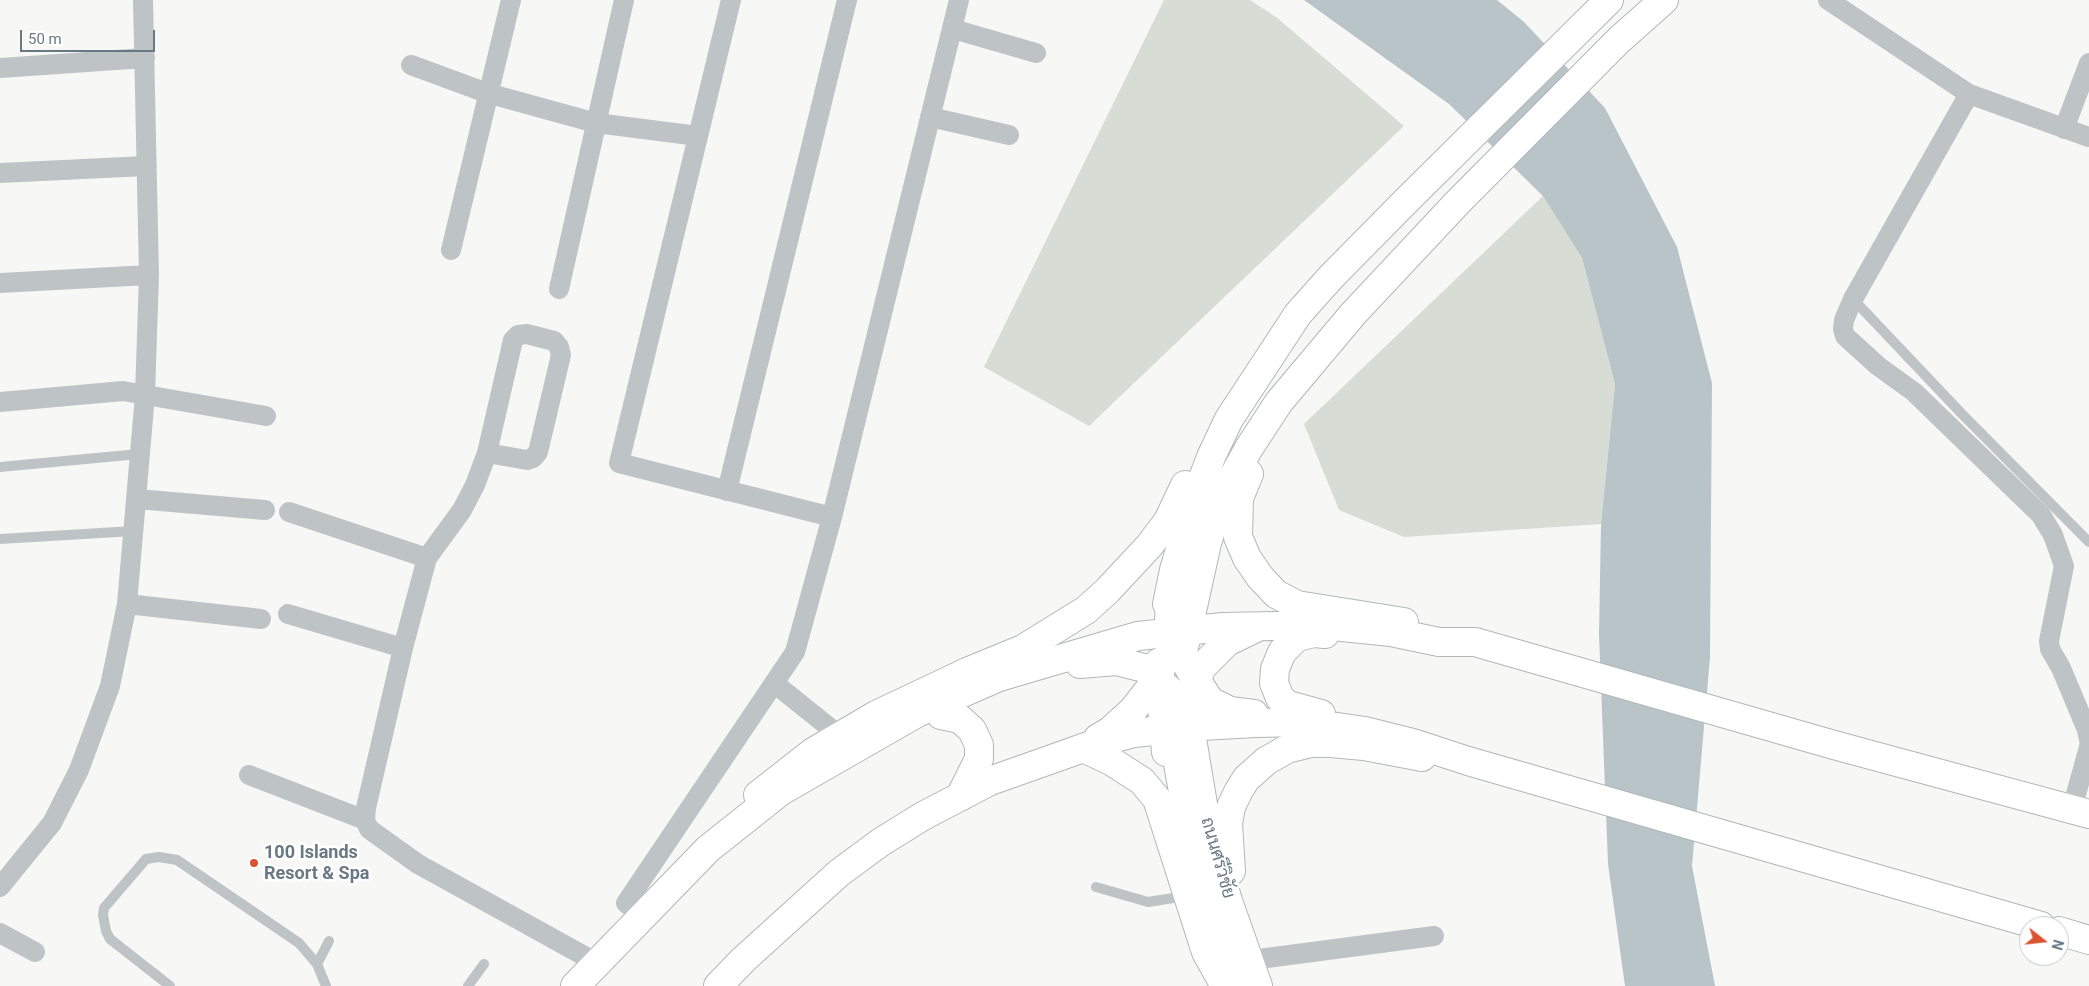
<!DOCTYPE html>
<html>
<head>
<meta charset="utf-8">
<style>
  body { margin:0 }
  #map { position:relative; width:2089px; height:986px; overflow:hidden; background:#f7f7f5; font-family:Roboto,sans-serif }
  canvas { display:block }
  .north { position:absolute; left:2019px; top:916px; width:50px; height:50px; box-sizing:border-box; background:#fff; border:1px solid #c3c9ce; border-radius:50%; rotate:106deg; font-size:14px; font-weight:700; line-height:20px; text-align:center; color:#687984 }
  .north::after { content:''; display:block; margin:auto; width:18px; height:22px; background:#db5231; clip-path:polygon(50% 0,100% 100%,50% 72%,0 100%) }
  .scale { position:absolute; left:20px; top:30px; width:135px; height:22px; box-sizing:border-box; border:2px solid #687984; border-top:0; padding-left:6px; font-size:15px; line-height:18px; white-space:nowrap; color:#687984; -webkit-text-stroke:4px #fff; paint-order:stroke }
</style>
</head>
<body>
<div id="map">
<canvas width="2089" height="986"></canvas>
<div class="north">N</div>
<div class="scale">50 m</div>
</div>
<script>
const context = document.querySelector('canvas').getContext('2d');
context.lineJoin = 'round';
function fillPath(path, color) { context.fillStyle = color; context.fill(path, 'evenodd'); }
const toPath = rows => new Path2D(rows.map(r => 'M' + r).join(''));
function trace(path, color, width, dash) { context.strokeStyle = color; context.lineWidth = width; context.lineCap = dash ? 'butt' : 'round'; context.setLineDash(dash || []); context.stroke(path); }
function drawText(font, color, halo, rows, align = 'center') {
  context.font = font + ' Roboto,Sarabun,sans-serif'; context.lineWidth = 5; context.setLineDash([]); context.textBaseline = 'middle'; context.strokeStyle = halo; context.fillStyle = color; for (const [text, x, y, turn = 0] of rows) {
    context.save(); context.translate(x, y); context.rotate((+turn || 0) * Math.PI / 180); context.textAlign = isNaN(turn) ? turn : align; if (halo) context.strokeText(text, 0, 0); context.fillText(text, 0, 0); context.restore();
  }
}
fillPath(toPath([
  [1164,0,1250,0,1276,17,1404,126,1089,426,984,367],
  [1543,196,1582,258,1615,384,1601,524,1404,537,1339,510,1304,424]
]), '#d7dcd4');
fillPath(toPath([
  [1304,0,1497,0,1524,22,1605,108,1677,247,1712,383,1710,657,1692,866,1715,986,1625,986,1608,864,1599,635,1601,524,1615,384,1582,258,1543,196,1449,104]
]), '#b8c4c8');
const primary = toPath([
  [1249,474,1239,498,1238,537,1247,558,1260,577,1276,594,1297,605,1404,622],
  [1167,604,1174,570,1194,502,1211,457,1229,419,1298,314,1331,277,1408,199,1609,0],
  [1183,652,1207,543,1222,497,1249,448,1279,402,1353,314,1458,202,1619,40,1664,0],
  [1158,663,1166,752],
  [1186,703,1207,828,1228,901,1258,986],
  [1083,748,1111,761,1142,781,1157,799,1206,952,1225,986],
  [758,795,813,752,876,715,967,672,1023,649,1086,610,1107,591,1149,546,1168,521,1185,485],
  [1231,871,1228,824,1231,807,1238,792,1246,779,1266,761,1287,749,1311,743,1331,743,1364,746,1422,757]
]);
const highway = toPath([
  [1172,580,1169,620,1178,647,1190,670,1210,701,1230,711,1254,714],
  [1080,664,1116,661,1144,668,1173,693,1189,727],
  [1321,714,1288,705,1280,698,1274,683,1275,669,1282,652,1297,637,1314,633,1325,634],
  [941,715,960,719,972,730,979,745,979,759,960,797],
  [1098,738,1110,731,1133,710,1158,678,1164,660],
  [2059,931,2089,940],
  [575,986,708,849,781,791,917,713,999,677,1138,636,1223,627,1323,625,1391,632,1439,642,1475,642,1834,745,2089,814],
  [718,986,743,960,839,873,881,842,923,816,990,781,1100,742,1134,733,1201,726,1256,723,1303,722,1365,731,1413,743,1468,761,2041,926],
  [1232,986,1228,950,1213,907,1184,797,1176,753,1177,729,1202,667,1227,642,1256,628]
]);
trace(primary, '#b2b7bb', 30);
trace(highway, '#b2b6b9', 30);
trace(toPath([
  [1853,299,1961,413,2089,542],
  [0,467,139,454],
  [0,539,134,531],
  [1096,887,1148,902,1186,896],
  [317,964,329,941],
  [170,986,110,939,106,931,103,915,104,908,146,859,159,857,177,860,299,943,317,964,326,986],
  [468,986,484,964]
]), '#bec3c6', 10);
trace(toPath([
  [731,0,619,463,832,517],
  [1828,0,1969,94,2089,137],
  [953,29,1036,53],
  [411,65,487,93,596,123,698,136],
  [0,68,145,58],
  [1969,94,1853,299,1844,320,1843,329,1845,336,1878,366,1914,392,2041,515,2053,535,2064,566,2049,641,2050,649,2061,668,2087,730,2089,740],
  [930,117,1009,135],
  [2064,129,2089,63],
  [0,173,146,166],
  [451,250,511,0],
  [0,283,149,275],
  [559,289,624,0],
  [0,402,123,391,266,416],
  [487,453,513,340,518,335,527,334,554,341,559,347,561,355,538,452,533,458,527,460,487,453,475,485,462,510,427,558,403,648,366,808,365,820,369,829,418,864,597,963],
  [727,491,847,0],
  [137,499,265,510],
  [289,512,427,558],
  [127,604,261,619],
  [288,614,403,648],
  [774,683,840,736],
  [249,775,365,820],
  [2072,809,2089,747],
  [0,887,52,823,79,770,110,686,127,604,145,395,149,275,143,0],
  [643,916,626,903,795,652,832,517,959,0],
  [0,933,35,952],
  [1259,959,1434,936]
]), '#bec3c6', 20);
trace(primary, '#fff', 28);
trace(highway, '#fff', 28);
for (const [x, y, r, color] of [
  [254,863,5,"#db5231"]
]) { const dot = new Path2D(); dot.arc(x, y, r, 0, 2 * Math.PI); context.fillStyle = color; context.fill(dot); trace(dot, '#fff', 2); }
drawText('bold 18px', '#687984', '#fff', [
  ["100 Islands",264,853],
  ["Resort & Spa",264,874]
], 'left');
drawText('18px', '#687984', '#fff', [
  ["ถนนศรีวิชัย",1217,858,74]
]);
</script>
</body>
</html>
